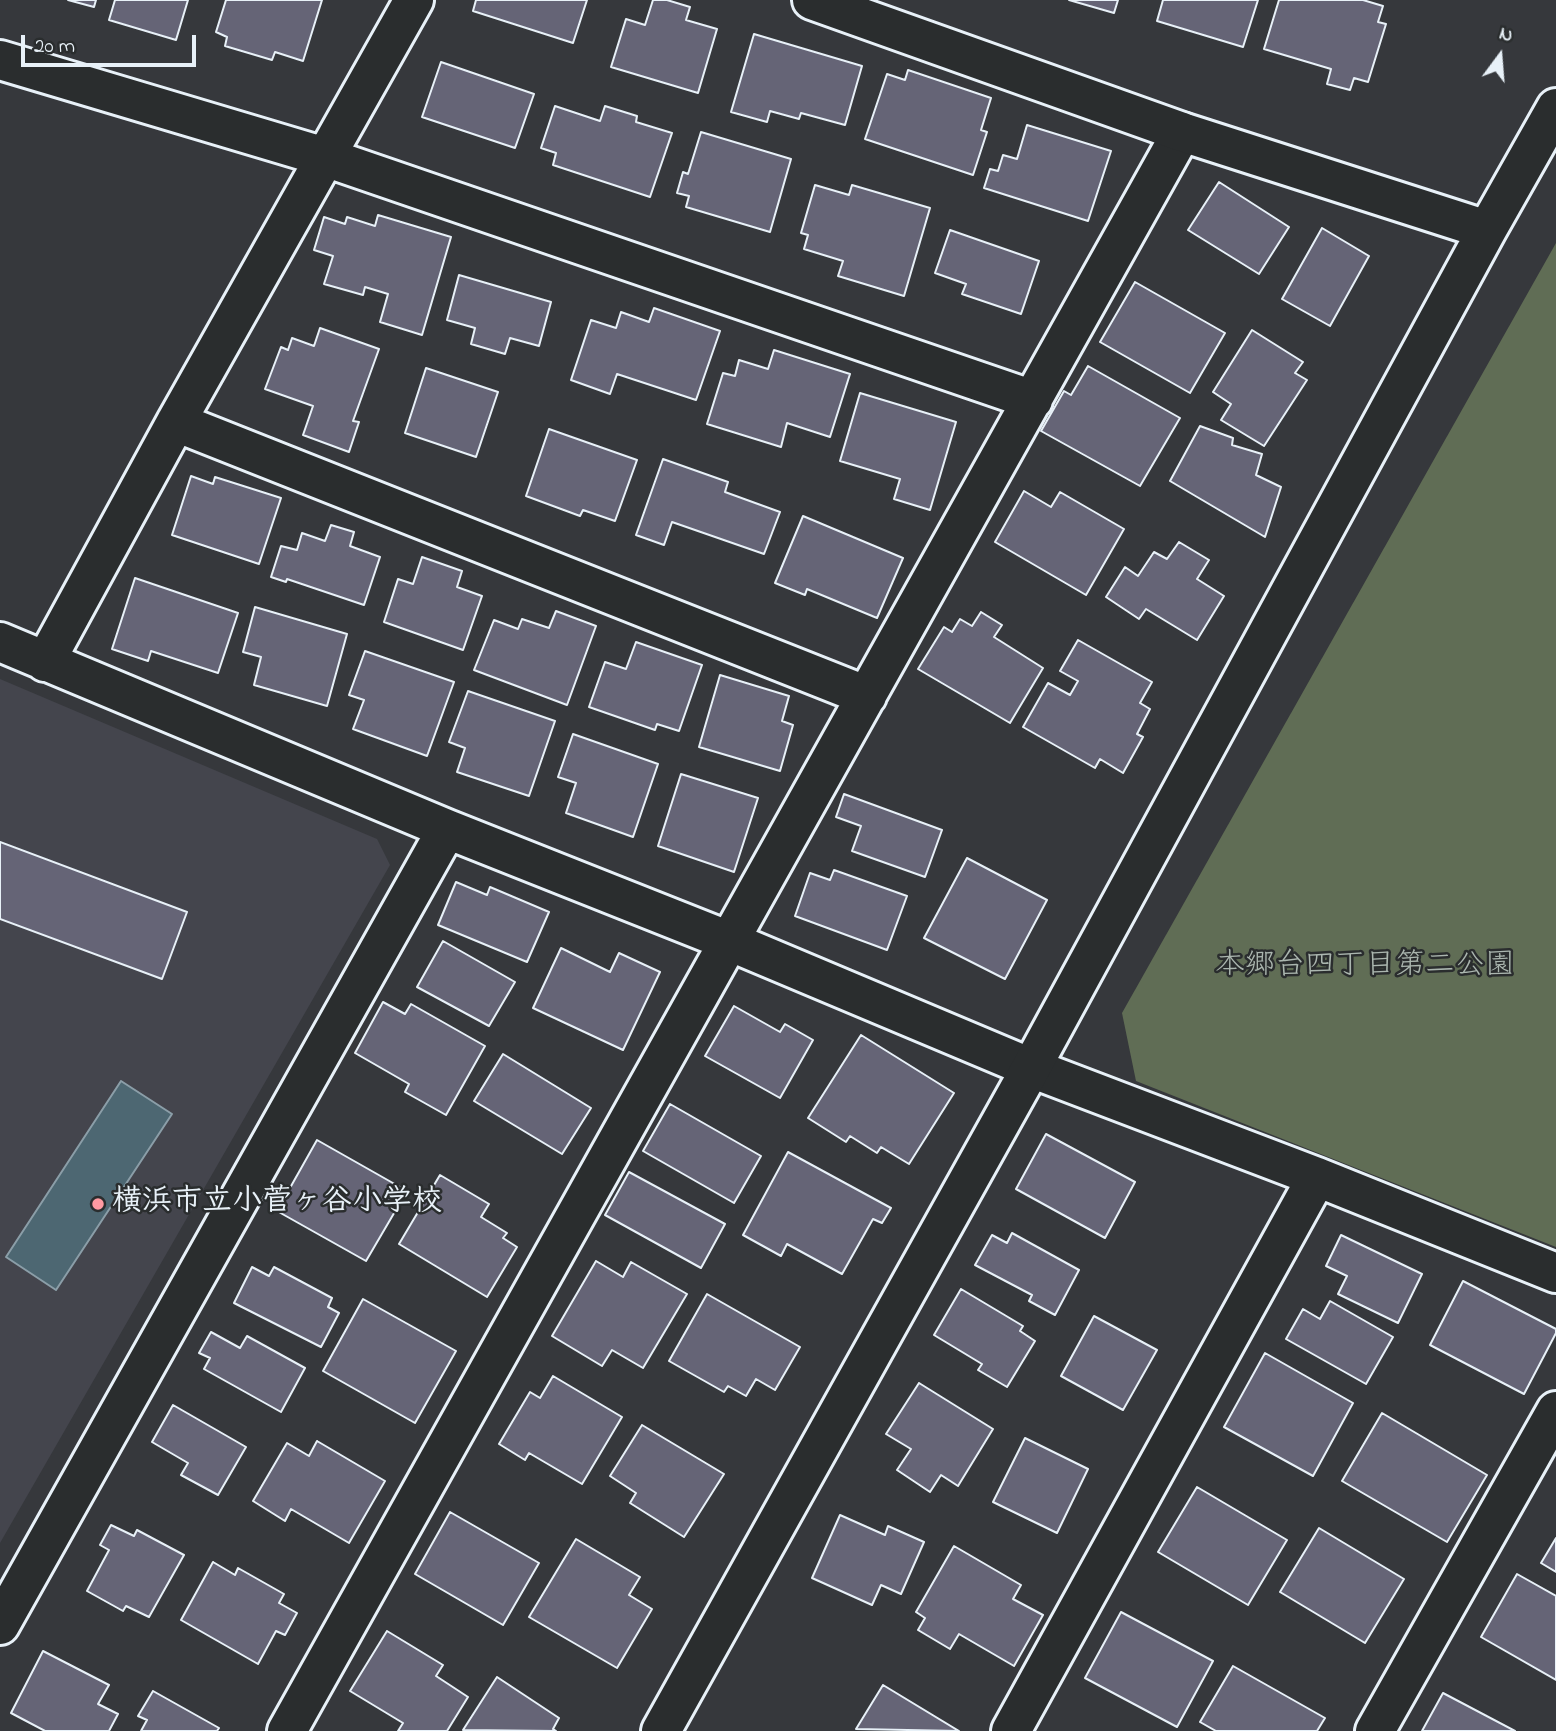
<!DOCTYPE html>
<html>
<head>
<meta charset="utf-8">
<style>
  body { margin:0 }
  #map { position:relative; width:1556px; height:1731px; overflow:hidden; background:#36383c; font-family:"Indie Flower",sans-serif }
  canvas { display:block }
  .north { position:absolute; left:1465px; top:21px; width:70px; height:70px; -webkit-text-stroke:5px #2a2d2e; paint-order:stroke; rotate:16deg; font-size:19px; font-weight:700; line-height:28px; text-align:center; color:#e8f1f8 }
  .north::after { content:''; display:block; margin:auto; width:24px; height:32px; background:#e8f1f8; clip-path:polygon(50% 0,100% 100%,50% 72%,0 100%) }
  .scale { position:absolute; left:21px; top:35px; width:175px; height:32px; box-sizing:border-box; border:4px solid #e8f1f8; border-top:0; padding-left:9px; font-size:21px; line-height:24px; white-space:nowrap; color:#e8f1f8; -webkit-text-stroke:5px #2a2d2e; paint-order:stroke }
</style>
</head>
<body>
<div id="map">
<canvas width="1556" height="1731"></canvas>
<div class="north">N</div>
<div class="scale">20 m</div>
</div>
<script>
const context = document.querySelector('canvas').getContext('2d');
context.lineJoin = 'round';
function fillPath(path, color) { context.fillStyle = color; context.fill(path, 'evenodd'); }
const toPath = rows => new Path2D(rows.map(r => 'M' + r).join(''));
function trace(path, color, width, dash) { context.strokeStyle = color; context.lineWidth = width; context.lineCap = dash ? 'butt' : 'round'; context.setLineDash(dash || []); context.stroke(path); }
function drawText(font, color, halo, rows, align = 'center') {
  context.font = font + ' "Indie Flower","Klee One",sans-serif'; context.lineWidth = 5; context.setLineDash([]); context.textBaseline = 'middle'; context.strokeStyle = halo; context.fillStyle = color; for (const [text, x, y, turn = 0] of rows) {
    context.save(); context.translate(x, y); context.rotate((+turn || 0) * Math.PI / 180); context.textAlign = isNaN(turn) ? turn : align; if (halo) context.strokeText(text, 0, 0); context.fillText(text, 0, 0); context.restore();
  }
}
fillPath(toPath([
  [0,679,377,839,390,865,0,1543]
]), '#44454d');
fillPath(toPath([
  [1556,243,1556,1247,1136,1081,1122,1013]
]), '#606d55');
const water = toPath([
  [121,1081,172,1114,56,1290,6,1257,121,1081]
]);
fillPath(water, '#4d6772');
trace(water, '#8b9ea8', 2);
const building = toPath([
  [68,0,96,0,94,7,68,0],
  [115,0,188,0,176,40,109,20,115,0],
  [226,0,322,0,303,61,275,52,272,60,225,46,227,37,216,32,226,0],
  [476,0,587,0,573,43,473,11,476,0],
  [653,0,667,0,690,7,686,20,717,29,698,93,611,67,626,19,645,25,653,0],
  [1069,0,1118,0,1114,13,1069,0],
  [1163,0,1258,0,1243,47,1157,21,1163,0],
  [1279,0,1363,0,1383,6,1378,22,1386,24,1368,82,1354,78,1350,90,1327,84,1331,69,1264,49,1279,0],
  [754,34,862,66,845,125,801,113,799,119,770,111,767,122,731,112,754,34],
  [441,62,534,94,515,148,422,117,441,62],
  [908,70,991,98,981,130,987,132,973,175,865,139,887,74,905,80,908,70],
  [555,106,600,121,605,106,637,116,636,122,672,133,650,197,553,165,556,153,541,148,555,106],
  [1027,125,1111,151,1088,221,984,188,990,169,998,171,1003,155,1017,159,1027,125],
  [701,132,791,159,770,232,686,207,689,196,677,193,683,172,688,174,701,132],
  [1219,182,1289,227,1259,274,1188,230,1219,182],
  [815,185,849,195,852,185,930,208,904,296,838,276,843,261,804,249,808,235,801,233,815,185],
  [378,215,451,237,422,335,380,322,388,294,365,287,363,295,324,284,333,256,314,250,324,217,345,224,347,217,375,226,378,215],
  [1322,228,1369,256,1330,326,1282,299,1322,228],
  [950,230,1039,261,1021,314,962,294,966,284,935,273,950,230],
  [459,275,551,302,539,346,510,338,505,354,471,344,475,328,447,320,459,275],
  [1135,282,1225,333,1190,393,1100,342,1135,282],
  [654,308,720,331,696,400,617,374,610,394,571,380,591,320,616,328,621,312,649,322,654,308],
  [320,328,379,349,353,421,359,422,349,452,303,435,313,406,265,389,281,347,288,350,292,338,314,346,320,328],
  [1252,330,1303,362,1295,373,1307,380,1264,446,1221,420,1231,404,1213,392,1252,330],
  [774,350,850,374,830,437,787,423,781,447,707,424,723,373,735,376,739,360,768,369,774,350],
  [1088,366,1180,418,1140,486,1041,431,1064,391,1071,395,1088,366],
  [426,368,498,392,476,457,405,433,426,368],
  [860,393,956,422,930,510,894,499,900,479,840,461,860,393],
  [1200,426,1233,438,1232,445,1262,454,1256,475,1281,487,1265,537,1170,481,1200,426],
  [549,429,637,460,615,521,583,510,580,516,526,496,549,429],
  [663,459,728,482,725,492,780,512,764,554,672,522,664,545,636,535,663,459],
  [191,476,213,484,215,477,281,498,259,564,172,535,191,476],
  [1024,491,1051,507,1060,492,1124,529,1086,595,995,542,1024,491],
  [803,516,903,558,877,618,807,589,805,595,775,583,803,516],
  [331,525,354,532,350,546,380,557,364,605,287,579,286,582,271,577,281,546,297,550,302,533,325,541,331,525],
  [1179,542,1209,560,1197,579,1224,596,1197,640,1146,609,1139,619,1106,597,1125,567,1138,576,1154,552,1167,559,1179,542],
  [422,557,462,571,457,587,482,596,463,650,384,622,398,579,413,584,422,557],
  [135,578,238,613,218,673,151,651,148,661,112,649,135,578],
  [255,607,347,634,327,706,254,685,261,657,243,652,255,607],
  [556,611,596,626,567,705,474,670,494,620,518,629,522,619,549,628,556,611],
  [981,612,1002,625,994,637,1043,668,1010,723,918,669,944,627,952,632,960,619,972,626,981,612],
  [1078,640,1152,682,1140,703,1150,709,1137,734,1143,737,1123,773,1100,759,1095,768,1023,727,1048,683,1070,695,1078,681,1060,671,1078,640],
  [636,642,702,665,679,731,657,724,655,730,589,707,605,662,626,669,636,642],
  [365,651,454,682,427,756,353,729,364,700,349,695,365,651],
  [720,675,789,696,782,721,793,725,780,771,699,747,720,675],
  [468,691,555,721,529,796,457,772,465,748,449,742,468,691],
  [573,734,658,764,633,837,566,813,576,783,558,777,573,734],
  [681,774,758,798,734,872,658,846,681,774],
  [844,794,942,830,925,877,852,851,861,826,836,817,844,794],
  [0,842,187,912,162,979,0,919,0,842],
  [967,858,1047,900,1005,979,924,938,967,858],
  [834,870,907,896,887,950,795,916,810,873,830,880,834,870],
  [456,882,487,895,490,887,549,912,527,962,438,925,456,882],
  [443,941,515,982,489,1026,417,987,443,941],
  [561,948,610,972,619,953,660,972,623,1050,533,1008,561,948],
  [383,1002,405,1014,411,1004,485,1046,446,1115,405,1092,409,1084,355,1053,383,1002],
  [734,1006,780,1032,785,1024,813,1040,780,1098,705,1056,734,1006],
  [861,1035,954,1093,909,1164,881,1147,877,1153,850,1136,846,1142,808,1118,861,1035],
  [503,1054,591,1108,562,1154,474,1101,503,1054],
  [670,1104,761,1156,734,1203,643,1151,670,1104],
  [1046,1134,1135,1182,1105,1238,1016,1189,1046,1134],
  [317,1140,407,1191,366,1261,277,1211,317,1140],
  [788,1152,891,1208,882,1223,873,1219,842,1274,787,1244,781,1256,743,1235,788,1152],
  [629,1172,725,1224,701,1268,605,1215,629,1172],
  [440,1175,489,1204,481,1217,507,1233,503,1238,517,1247,487,1297,399,1244,440,1175],
  [1012,1233,1079,1270,1055,1315,1029,1301,1032,1295,975,1265,992,1235,1007,1243,1012,1233],
  [1341,1235,1422,1274,1398,1323,1338,1294,1347,1276,1326,1266,1341,1235],
  [596,1261,623,1277,631,1262,687,1294,643,1368,612,1350,602,1366,552,1336,596,1261],
  [252,1267,269,1276,274,1267,332,1298,328,1307,339,1313,321,1347,234,1303,252,1267],
  [1463,1281,1556,1329,1556,1333,1524,1394,1430,1345,1463,1281],
  [961,1289,1023,1326,1020,1331,1035,1341,1007,1387,978,1370,982,1364,934,1335,961,1289],
  [707,1294,800,1347,775,1390,756,1379,746,1396,728,1386,724,1392,669,1361,707,1294],
  [363,1299,456,1351,415,1423,323,1371,363,1299],
  [1330,1301,1393,1337,1366,1384,1286,1339,1303,1309,1320,1319,1330,1301],
  [1094,1316,1157,1350,1123,1410,1061,1376,1094,1316],
  [211,1332,240,1348,247,1336,305,1368,281,1412,204,1369,210,1358,199,1353,211,1332],
  [1265,1353,1353,1403,1313,1476,1224,1427,1265,1353],
  [553,1376,622,1417,582,1484,529,1453,525,1460,499,1444,530,1392,540,1398,553,1376],
  [919,1383,993,1429,958,1486,941,1475,930,1492,897,1470,911,1449,886,1434,919,1383],
  [173,1405,246,1447,218,1495,181,1475,188,1463,152,1442,173,1405],
  [1382,1413,1487,1475,1447,1542,1342,1481,1382,1413],
  [642,1425,724,1474,684,1537,630,1503,636,1493,610,1476,642,1425],
  [1025,1438,1088,1469,1057,1533,993,1502,1025,1438],
  [317,1441,385,1481,349,1543,291,1509,285,1521,253,1501,287,1443,309,1456,317,1441],
  [1197,1487,1287,1540,1248,1605,1158,1552,1197,1487],
  [450,1512,539,1563,503,1625,415,1574,450,1512],
  [840,1515,885,1535,888,1526,924,1542,901,1594,881,1585,872,1605,812,1578,840,1515],
  [111,1525,134,1536,137,1530,184,1555,149,1617,126,1606,123,1611,87,1591,109,1550,100,1545,111,1525],
  [1319,1528,1404,1579,1365,1643,1280,1592,1319,1528],
  [1556,1538,1556,1572,1541,1563,1556,1538],
  [576,1539,640,1577,629,1595,652,1609,617,1668,529,1617,576,1539],
  [954,1546,1021,1585,1013,1599,1043,1615,1014,1666,959,1634,950,1649,918,1630,925,1618,916,1612,954,1546],
  [213,1562,235,1575,238,1568,284,1594,279,1603,297,1613,285,1635,276,1631,258,1664,181,1620,213,1562],
  [1517,1574,1556,1596,1556,1680,1481,1637,1517,1574],
  [1121,1612,1213,1661,1177,1727,1085,1678,1121,1612],
  [387,1631,443,1665,436,1676,468,1697,447,1731,398,1731,403,1723,350,1691,387,1631],
  [43,1651,109,1685,98,1704,118,1714,109,1731,45,1731,11,1713,43,1651],
  [1233,1666,1325,1718,1317,1731,1216,1731,1200,1722,1233,1666],
  [497,1677,559,1718,553,1729,556,1731,463,1730,497,1677],
  [883,1685,959,1731,856,1729,883,1685],
  [153,1691,219,1728,217,1731,141,1731,147,1720,138,1716,153,1691],
  [1443,1693,1515,1731,1422,1731,1443,1693]
]);
fillPath(building, '#656476');
trace(building, '#e8f1f8', 2);
const minor = toPath([
  [0,60,325,157,1033,400],
  [176,422,867,696],
  [0,642,447,829,729,941,1031,1068,1317,1177,1556,1273],
  [45,662,176,422,414,0],
  [0,1625,447,829],
  [287,1731,1182,132],
  [1011,1731,1317,1177],
  [1375,1731,1556,1411]
]);
const tertiary = toPath([
  [812,0,1182,132,1487,230],
  [661,1731,1031,1068,1487,230,1556,108]
]);
trace(minor, '#e8f1f8', 44);
trace(tertiary, '#e8f1f8', 44);
trace(minor, '#2a2d2e', 38);
trace(tertiary, '#2a2d2e', 38);
for (const [x, y, r, color] of [
  [98,1204,7,"#ff9aa2"]
]) { const dot = new Path2D(); dot.arc(x, y, r, 0, 2 * Math.PI); context.fillStyle = color; context.fill(dot); trace(dot, '#2a2d2e', 2.5); }
drawText('30px', '#abb6af', '#2a2d2e', [
  ["本郷台四丁目第二公園",1365,968]
]);
drawText('bold 30px', '#e8f1f8', '#2a2d2e', [
  ["横浜市立小菅ヶ谷小学校",112,1204]
], 'left');
</script>
</body>
</html>
